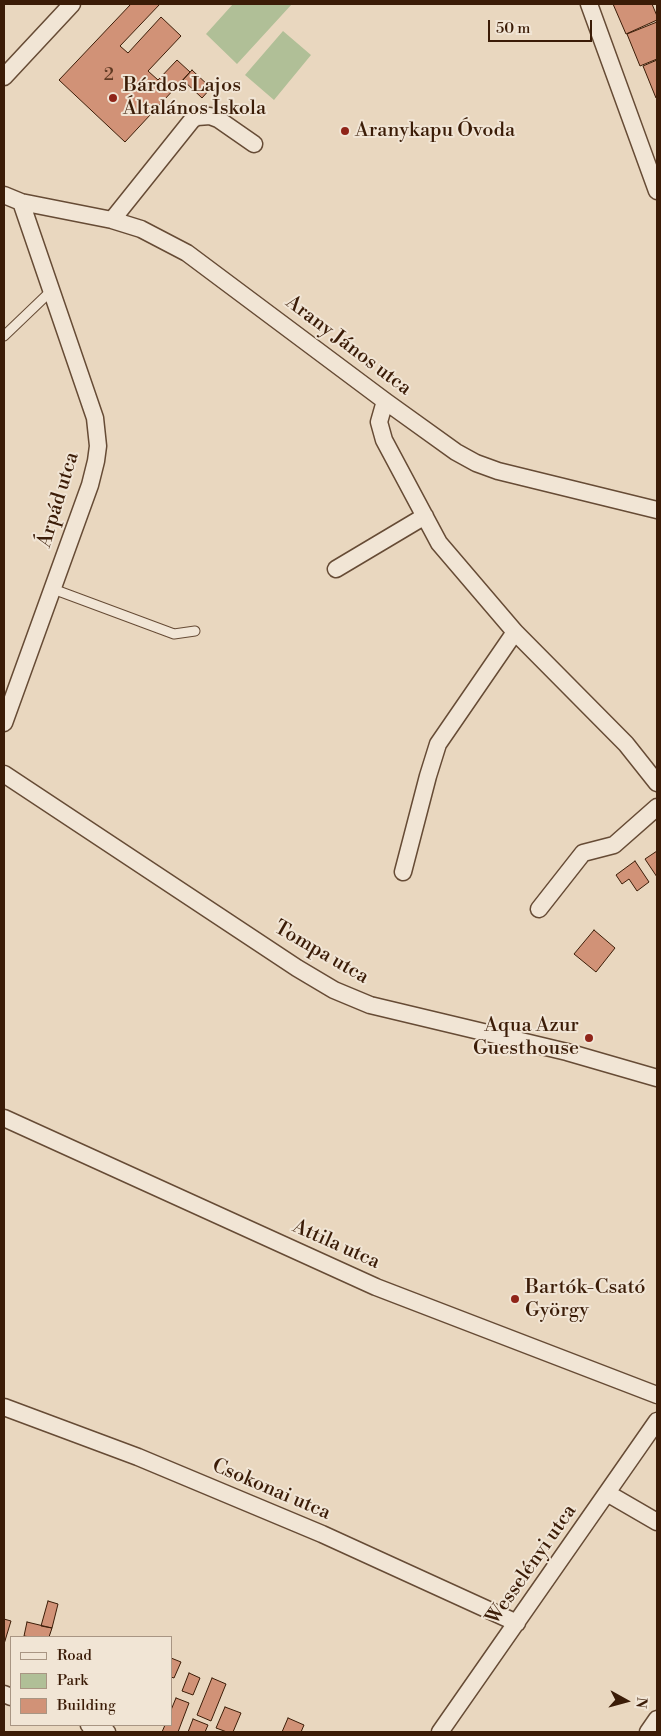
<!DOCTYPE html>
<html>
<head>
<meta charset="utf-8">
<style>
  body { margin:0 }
  #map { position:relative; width:661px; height:1736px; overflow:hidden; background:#e9d7bf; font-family:"Libre Bodoni",serif }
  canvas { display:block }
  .frame { position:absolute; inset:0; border:5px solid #3b1c07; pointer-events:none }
  .legend { position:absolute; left:10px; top:1636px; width:162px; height:90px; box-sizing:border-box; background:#f1e5d5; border:1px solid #a89583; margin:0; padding:6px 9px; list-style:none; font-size:15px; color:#3b1c07 }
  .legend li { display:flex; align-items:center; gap:10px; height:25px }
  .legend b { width:25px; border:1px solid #a89583 }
  .north { position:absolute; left:601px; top:1676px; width:50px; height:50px; -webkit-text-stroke:4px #f1e5d5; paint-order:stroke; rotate:97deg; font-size:14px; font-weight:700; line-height:20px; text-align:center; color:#3b1c07 }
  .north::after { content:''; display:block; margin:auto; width:18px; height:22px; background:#3b1c07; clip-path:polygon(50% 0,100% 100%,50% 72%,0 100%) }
  .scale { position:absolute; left:488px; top:20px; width:104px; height:22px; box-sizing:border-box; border:2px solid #3b1c07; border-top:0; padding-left:6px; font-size:15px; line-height:18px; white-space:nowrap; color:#3b1c07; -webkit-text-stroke:4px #f1e5d5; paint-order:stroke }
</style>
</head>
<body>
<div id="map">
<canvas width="661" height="1736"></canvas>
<div class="frame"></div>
<ul class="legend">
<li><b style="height:6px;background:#f1e5d5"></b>Road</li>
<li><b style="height:14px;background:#b0bf97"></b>Park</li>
<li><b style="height:14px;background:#d19277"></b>Building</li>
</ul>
<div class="north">N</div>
<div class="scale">50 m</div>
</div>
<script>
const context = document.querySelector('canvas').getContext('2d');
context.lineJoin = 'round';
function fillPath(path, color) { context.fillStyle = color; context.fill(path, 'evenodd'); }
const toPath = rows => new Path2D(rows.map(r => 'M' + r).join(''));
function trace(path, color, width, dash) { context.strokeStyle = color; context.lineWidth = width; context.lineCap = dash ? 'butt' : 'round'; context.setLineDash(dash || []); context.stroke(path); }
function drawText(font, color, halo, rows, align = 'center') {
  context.font = font + ' "Libre Bodoni",serif'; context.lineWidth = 4; context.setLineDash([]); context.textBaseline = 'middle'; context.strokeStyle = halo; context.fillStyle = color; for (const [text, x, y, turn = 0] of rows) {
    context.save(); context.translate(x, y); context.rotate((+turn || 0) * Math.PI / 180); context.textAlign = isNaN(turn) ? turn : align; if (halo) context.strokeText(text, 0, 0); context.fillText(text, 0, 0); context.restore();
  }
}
fillPath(toPath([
  [233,4,292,4,237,64,206,34],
  [283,31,311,55,274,100,245,75]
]), '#b0bf97');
const building = toPath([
  [131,4,160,4,120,46,128,53,161,17,181,36,148,71,158,80,177,60,190,72,125,142,59,80,131,4],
  [613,4,652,4,657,16,657,20,626,34,613,4],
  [657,22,657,59,640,66,627,34,657,22],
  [657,60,657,97,656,98,643,66,657,60],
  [192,70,211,88,202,98,183,80,192,70],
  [657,851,657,877,645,859,657,851],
  [635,861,649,882,637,891,629,879,622,884,616,875,635,861],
  [594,930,615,948,596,972,574,954,594,930],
  [48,1601,58,1604,52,1628,41,1626,48,1601],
  [4,1619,11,1621,4,1644,4,1619],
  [27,1622,52,1628,49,1637,30,1637,24,1636,27,1622],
  [171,1658,181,1662,174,1678,171,1677,171,1658],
  [189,1673,200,1678,193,1695,182,1691,189,1673],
  [212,1678,226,1684,211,1721,197,1715,212,1678],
  [176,1698,189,1703,178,1732,162,1732,165,1725,171,1725,171,1710,176,1698],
  [225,1707,241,1713,233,1732,227,1732,216,1728,225,1707],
  [288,1718,304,1725,301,1732,282,1732,288,1718],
  [193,1719,208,1725,205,1732,188,1732,193,1719]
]);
fillPath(building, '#d19277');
trace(building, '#3b1c07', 1);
const lane = toPath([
  [4,336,51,291],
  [53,589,174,634,195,631]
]);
const street = toPath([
  [589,4,657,191],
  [4,77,72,4],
  [4,195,21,202,112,220,141,229,187,253,385,401,456,452,476,463,498,471,657,510],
  [112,220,192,120,197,117,210,116,218,119,254,144],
  [385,401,379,422,384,440,439,543,515,632,626,744,657,783],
  [336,569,425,516],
  [4,723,90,485,96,461,98,446,95,418,21,202],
  [4,774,297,968,334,990,370,1005,567,1052,657,1078],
  [403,872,428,776,438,744,515,632],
  [539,909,583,853,614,845,657,807],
  [4,1118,376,1287,657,1395],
  [4,1407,138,1457,322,1534,517,1623],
  [607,1493,657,1522],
  [4,1694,11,1697],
  [89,1725,107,1732],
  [440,1732,657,1421],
  [648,1732,657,1719]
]);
trace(lane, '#664b35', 11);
trace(street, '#664b35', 19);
trace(lane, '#f1e5d5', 9);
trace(street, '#f1e5d5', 16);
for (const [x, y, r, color] of [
  [113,98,5,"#8f2418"],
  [345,131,5,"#8f2418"],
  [589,1038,5,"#8f2418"],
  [515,1299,5,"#8f2418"]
]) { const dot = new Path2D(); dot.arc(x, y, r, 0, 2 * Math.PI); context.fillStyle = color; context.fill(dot); trace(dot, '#f1e5d5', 2); }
drawText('18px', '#603a23', null, [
  ["2",109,76]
]);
drawText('20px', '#3b1c07', '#f1e5d5', [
  ["Bárdos Lajos",123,86],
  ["Általános Iskola",123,109],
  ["Aranykapu Óvoda",355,131],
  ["Aqua Azur",579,1026,"right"],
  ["Guesthouse",579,1049,"right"],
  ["Bartók-Csató",525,1288],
  ["György",525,1311]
], 'left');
drawText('20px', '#3b1c07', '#f1e5d5', [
  ["Arany János utca",348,346,37],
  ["Árpád utca",59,500,-73],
  ["Tompa utca",321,953,30],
  ["Attila utca",336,1245,24],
  ["Csokonai utca",271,1490,23],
  ["Wesselényi utca",532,1565,-55]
]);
</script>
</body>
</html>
